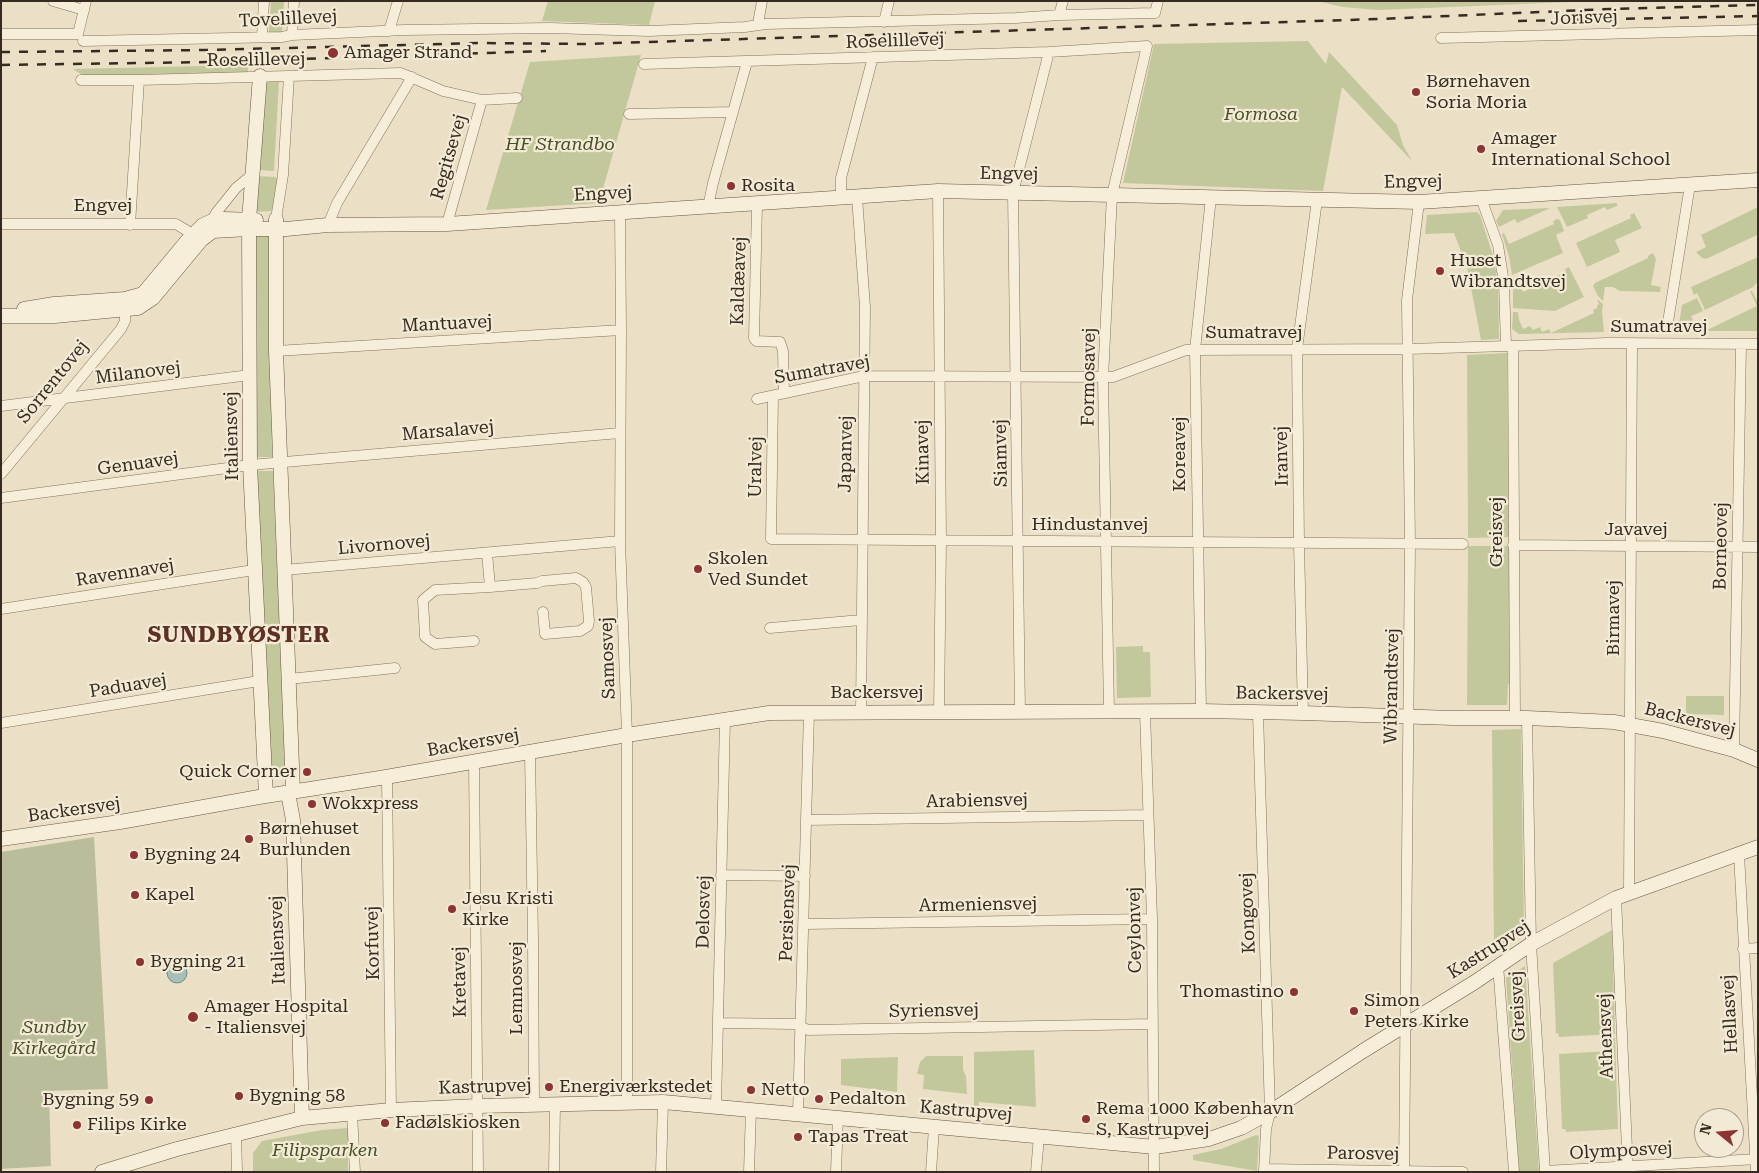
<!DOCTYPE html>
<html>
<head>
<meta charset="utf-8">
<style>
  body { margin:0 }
  #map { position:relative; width:1759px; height:1173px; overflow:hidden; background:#ebe0c6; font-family:"Roboto Serif",serif }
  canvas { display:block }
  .frame { position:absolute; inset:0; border:2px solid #362b20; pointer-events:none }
  .north { position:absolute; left:1694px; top:1108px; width:50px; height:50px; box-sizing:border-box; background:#f3ead5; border:1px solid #a79e8d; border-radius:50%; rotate:287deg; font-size:14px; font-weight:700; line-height:20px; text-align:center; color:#362b20 }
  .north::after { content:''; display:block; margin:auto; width:18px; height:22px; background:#8e3333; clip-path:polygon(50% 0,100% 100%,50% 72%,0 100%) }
</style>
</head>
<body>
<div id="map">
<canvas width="1759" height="1173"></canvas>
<div class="frame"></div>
<div class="north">N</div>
</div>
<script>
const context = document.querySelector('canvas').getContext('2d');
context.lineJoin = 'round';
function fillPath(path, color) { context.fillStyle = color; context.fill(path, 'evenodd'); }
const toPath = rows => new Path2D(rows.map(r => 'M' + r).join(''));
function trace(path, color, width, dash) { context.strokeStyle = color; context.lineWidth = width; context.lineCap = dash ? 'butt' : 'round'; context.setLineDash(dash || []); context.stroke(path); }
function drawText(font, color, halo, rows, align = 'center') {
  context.font = font + ' "Roboto Serif",serif'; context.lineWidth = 4.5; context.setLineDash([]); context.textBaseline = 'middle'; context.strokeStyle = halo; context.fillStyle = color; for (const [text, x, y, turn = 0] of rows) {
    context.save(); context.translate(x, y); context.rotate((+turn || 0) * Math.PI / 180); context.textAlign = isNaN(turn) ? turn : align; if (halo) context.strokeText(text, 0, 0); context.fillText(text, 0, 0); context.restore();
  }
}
fillPath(toPath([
  [271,1,284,1,282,32,269,32],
  [548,1,655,1,649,25,542,21],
  [1317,1,1595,1,1378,10,1343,7],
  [1308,41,1326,64,1329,52,1397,125,1403,145,1412,161,1342,87,1323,191,1123,183,1154,44],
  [641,55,599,203,486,210,530,62],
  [248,65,248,75,82,75,73,69],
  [279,81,274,171,259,170,265,82],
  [255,176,275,177,279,180,272,211,253,212],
  [1617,203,1617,206,1607,210,1605,207,1587,215,1588,218,1567,227,1557,207],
  [1758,207,1757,235,1706,259,1702,258,1696,252,1706,247,1701,235],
  [1550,208,1517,223,1515,219,1499,227,1496,221,1503,210],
  [1477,212,1480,215,1494,259,1498,284,1499,339,1481,340,1467,267,1454,233,1425,234,1427,215],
  [1634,213,1642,228,1615,240,1620,252,1587,267,1576,243,1631,218,1630,215],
  [1557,219,1560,220,1564,231,1556,235,1563,253,1512,275,1509,256,1502,234,1504,233,1509,244,1554,224,1553,221],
  [256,236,270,236,272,457,257,457],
  [1653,253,1656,259,1651,285,1661,287,1660,292,1620,291,1613,287,1605,287,1603,301,1598,296,1593,286,1595,283,1648,258,1648,256],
  [1758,257,1758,281,1753,287,1705,310,1697,293,1694,295,1691,287],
  [1569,267,1584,297,1555,311,1513,308,1513,283,1517,281,1523,292,1566,272,1565,269],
  [1750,291,1752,291,1758,303,1758,331,1705,331,1757,306],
  [1697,298,1703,311,1691,316,1697,330,1678,330,1682,305],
  [1597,299,1603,304,1602,312,1604,332,1519,334,1512,329,1513,312,1518,312,1519,320,1523,329,1530,326,1533,330,1540,327,1542,332,1549,329,1551,333,1594,313,1593,310,1597,308,1597,306,1599,304],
  [1507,353,1509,537,1468,538,1467,355],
  [257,471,273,471,286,772,270,773],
  [1468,546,1509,546,1510,683,1508,684,1507,705,1467,705],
  [1143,646,1143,652,1150,652,1151,697,1117,698,1116,647],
  [1686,696,1724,696,1724,715,1686,714],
  [1521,729,1524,932,1494,950,1492,730],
  [1612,930,1615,1034,1559,1037,1558,1033,1556,1034,1553,963],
  [1525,966,1539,1172,1519,1172,1506,978],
  [1609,1038,1615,1038,1618,1129,1566,1132,1565,1129,1562,1129,1559,1054,1610,1051],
  [1034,1050,1036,1107,979,1102,978,1113,974,1112,974,1052],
  [926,1056,963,1056,963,1070,966,1076,967,1094,923,1089,924,1075,917,1074,920,1062],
  [898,1057,897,1092,841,1085,841,1059],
  [348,1128,348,1172,253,1172,253,1153,262,1141,322,1130],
  [1256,1135,1259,1136,1257,1171,1193,1160,1193,1155,1221,1149]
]), '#c2c89b');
fillPath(toPath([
  [94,837,108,1089,49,1091,51,1166,1,1169,1,852]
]), '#b9bd99');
const water = toPath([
  '167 973a10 10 0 1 1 20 0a10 10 0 1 1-20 0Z'
]);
fillPath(water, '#a7bfb8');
trace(water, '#6f8c85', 1);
const street = toPath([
  [53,1,84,10],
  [1059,15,1063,1],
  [884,22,889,1],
  [758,24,762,1],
  [389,31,398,1],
  [1,34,78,34,86,1],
  [292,35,294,1],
  [262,37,264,1],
  [1441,38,1758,30],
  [83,41,282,37,292,35,405,30,550,28,649,31,745,27,766,24,1016,18,1059,15,1155,13,1158,1],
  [644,64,1049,52,1147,46,1112,195,1103,378,1109,712],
  [81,80,139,80,401,73,443,91,482,100,517,98],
  [629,114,733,112],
  [938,191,941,541,939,712],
  [857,197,865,307,861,712],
  [841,198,841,178,873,57],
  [1481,198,1498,245,1504,283,1506,346],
  [757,204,754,338,756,341,780,342,783,351,784,393],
  [708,207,713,183,747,62],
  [620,212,621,330,620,541,627,735,627,1102],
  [276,219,283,175,289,76],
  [1,224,176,224,199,238],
  [447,224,482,100],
  [130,225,139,80],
  [328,225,337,203,412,77],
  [212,227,212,221,216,213,236,188,253,174],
  [1667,328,1690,185],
  [1513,346,1515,718],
  [276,351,621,330],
  [773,396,771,539,1463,544],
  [757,399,864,376,1113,377,1186,350,1195,350,1408,349,1608,343,1758,344],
  [1,406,250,375],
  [1,474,121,329,125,321,125,303],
  [1,498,250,465,620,433],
  [1513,545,1758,547],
  [487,553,490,587,537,583,542,581,576,578,583,582,586,587,589,621,588,626,580,631,545,634,543,612],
  [284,570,620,541],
  [1,609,254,570],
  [770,628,861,620],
  [474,641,435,644,425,637,423,600,435,590,490,587],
  [289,679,395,668],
  [1201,711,1195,350,1211,197],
  [1145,712,1152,919,1154,1172],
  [1020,713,1013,193,1049,52],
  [1258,713,1270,1112,1266,1129,1264,1172],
  [1303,713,1299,544,1297,349,1317,200],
  [1527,718,1531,944,1545,1172],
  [1,723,259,681],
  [1734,750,1741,344],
  [530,752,533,939,534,1104],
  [474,762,478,1172],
  [387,777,391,1110],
  [806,820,1148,815],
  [1739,854,1756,1172],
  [721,875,805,876],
  [1629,893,1632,343],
  [1616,898,1628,1172],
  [804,924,1152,919],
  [1743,949,1758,948],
  [1498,965,1514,1172],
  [718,1023,795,1024,808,1030,1153,1024],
  [716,1106,725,719],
  [352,1113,355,1172],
  [798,1114,809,712],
  [236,1133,237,1172],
  [1264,1169,1463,1172],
  [1545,1171,1758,1159],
  [554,1172,555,1104],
  [661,1172,663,1102],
  [749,1172,751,1109],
  [836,1172,838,1117],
  [931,1172,934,1127],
  [1036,1172,1039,1136],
  [1404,1172,1410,544,1407,300,1419,202]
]);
const secondary = toPath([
  [260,76,249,220,250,465,266,796],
  [276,219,276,351,293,792],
  [24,309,54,304,125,299,143,294,187,241,203,225,212,221,224,219,256,220],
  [1,316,55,316,138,308,153,298,201,240,213,231,249,229,286,229,328,225,447,224,938,191,1419,202,1758,180],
  [288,793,293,820,302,1118],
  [1,839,120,822,259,797,380,778,627,735,769,713,1201,711,1303,713,1453,718,1527,718,1614,722,1663,731,1734,750,1758,760],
  [102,1172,177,1149,302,1118,391,1110,478,1106,663,1102,1155,1147,1209,1139,1241,1128,1270,1112,1363,1051,1475,982,1531,944,1616,898,1758,847]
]);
trace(street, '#84725d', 11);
trace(secondary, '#665441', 15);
trace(street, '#f6eed9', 10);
trace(secondary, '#f6eed9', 14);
trace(toPath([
  [1518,21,1758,16],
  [1,52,208,50,480,43,584,44,1379,19,1609,9,1758,5],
  [1,65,210,62,546,51]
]), '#362b20', 2.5, [9, 9]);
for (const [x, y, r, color] of [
  [333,53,6,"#8e3333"],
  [1416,92,5,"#8e3333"],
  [1481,149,5,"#8e3333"],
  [731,186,5,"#8e3333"],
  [1440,271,5,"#8e3333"],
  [698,569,5,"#8e3333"],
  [307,772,5,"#8e3333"],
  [312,804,5,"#8e3333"],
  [249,839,5,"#8e3333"],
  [134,855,5,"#8e3333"],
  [135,895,5,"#8e3333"],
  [452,909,5,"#8e3333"],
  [140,962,5,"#8e3333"],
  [1294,992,5,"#8e3333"],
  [1354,1011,5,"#8e3333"],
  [193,1017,6,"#8e3333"],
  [549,1087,5,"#8e3333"],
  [751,1090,5,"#8e3333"],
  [239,1096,5,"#8e3333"],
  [819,1099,5,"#8e3333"],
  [149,1100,5,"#8e3333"],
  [1086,1119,5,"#8e3333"],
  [385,1123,5,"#8e3333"],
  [77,1125,5,"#8e3333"],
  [798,1137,5,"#8e3333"]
]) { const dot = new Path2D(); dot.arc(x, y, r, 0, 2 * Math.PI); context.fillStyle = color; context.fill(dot); trace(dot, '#f3ead5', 2); }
drawText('18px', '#362b20', '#f3ead5', [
  ["Jorisvej",1584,18,-2],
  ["Tovelillevej",288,19,-3],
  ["Roselillevej",895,41,-2],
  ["Roselillevej",256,60,-1],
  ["Regitsevej",449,157,-74],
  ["Engvej",1009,174,1],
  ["Engvej",1413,182,-1],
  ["Engvej",603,194,-3],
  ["Engvej",103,206],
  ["Kaldæavej",739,281,-88],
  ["Mantuavej",447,324,-3],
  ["Sumatravej",1659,327],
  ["Sumatravej",1254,333],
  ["Sumatravej",822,370,-10],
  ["Milanovej",138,373,-7],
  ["Formosavej",1089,377,-89],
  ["Sorrentovej",53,382,-51],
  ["Marsalavej",448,431,-5],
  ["Italiensvej",232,436,-91],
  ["Kinavej",923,452,-91],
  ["Siamvej",1001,453,-91],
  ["Japanvej",846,454,-89],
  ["Koreavej",1180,454,-90],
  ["Iranvej",1282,456,-91],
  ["Genuavej",138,464,-8],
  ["Uralvej",756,467,-89],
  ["Hindustanvej",1090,525],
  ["Javavej",1636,530],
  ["Greisvej",1497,532,-90],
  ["Livornovej",384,545,-5],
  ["Borneovej",1721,546,-89],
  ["Ravennavej",125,573,-9],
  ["Birmavej",1614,618,-90],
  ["Samosvej",608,658,-92],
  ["Paduavej",128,686,-9],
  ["Wibrandtsvej",1392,686,-89],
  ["Backersvej",877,693],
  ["Backersvej",1282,694,1],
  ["Backersvej",1690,720,14],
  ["Backersvej",473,743,-10],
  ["Arabiensvej",977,801,-1],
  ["Backersvej",74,810,-8],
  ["Armeniensvej",978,905,-1],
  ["Delosvej",704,912,-89],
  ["Persiensvej",788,913,-88],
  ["Kongovej",1248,913,-92],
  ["Ceylonvej",1135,930,-91],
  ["Italiensvej",278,940,-92],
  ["Korfuvej",373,943,-91],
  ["Kastrupvej",1489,950,-32],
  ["Kretavej",460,982,-91],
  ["Lemnosvej",517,988,-90],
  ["Greisvej",1518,1006,-93],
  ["Syriensvej",934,1011,-1],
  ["Hellasvej",1730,1014,-93],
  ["Athensvej",1606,1036,-92],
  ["Kastrupvej",485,1087,-2],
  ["Kastrupvej",966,1111,5],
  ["Olymposvej",1621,1151,-3],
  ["Parosvej",1363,1154,1]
]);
drawText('18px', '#362b20', '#f3ead5', [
  ["Amager Strand",344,53],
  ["Børnehaven",1426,82],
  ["Soria Moria",1426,103],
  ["Amager",1491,139],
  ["International School",1491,160],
  ["Rosita",741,186],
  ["Huset",1450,261],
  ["Wibrandtsvej",1450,282],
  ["Skolen",708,559],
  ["Ved Sundet",708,580],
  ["Quick Corner",297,772,"right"],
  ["Wokxpress",322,804],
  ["Børnehuset",259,829],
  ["Burlunden",259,850],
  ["Bygning 24",144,855],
  ["Kapel",145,895],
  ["Jesu Kristi",462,899],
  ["Kirke",462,920],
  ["Bygning 21",150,962],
  ["Thomastino",1284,992,"right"],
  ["Simon",1364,1001],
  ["Peters Kirke",1364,1022],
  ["Amager Hospital",204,1007],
  ["- Italiensvej",204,1028],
  ["Energiværkstedet",559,1087],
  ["Netto",761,1090],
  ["Bygning 58",249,1096],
  ["Pedalton",829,1099],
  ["Bygning 59",139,1100,"right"],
  ["Rema 1000 København",1096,1109],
  ["S, Kastrupvej",1096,1130],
  ["Fadølskiosken",395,1123],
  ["Filips Kirke",87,1125],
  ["Tapas Treat",808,1137]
], 'left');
drawText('italic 18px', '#465128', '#f3ead5', [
  ["Formosa",1261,115],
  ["HF Strandbo",560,145],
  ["Sundby",54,1028],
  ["Kirkegård",54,1049],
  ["Filipsparken",325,1151]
]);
context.letterSpacing = '1px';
drawText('bold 22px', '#5f3023', '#f3ead5', [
  ["SUNDBYØSTER",239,636]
]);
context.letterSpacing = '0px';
</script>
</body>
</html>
